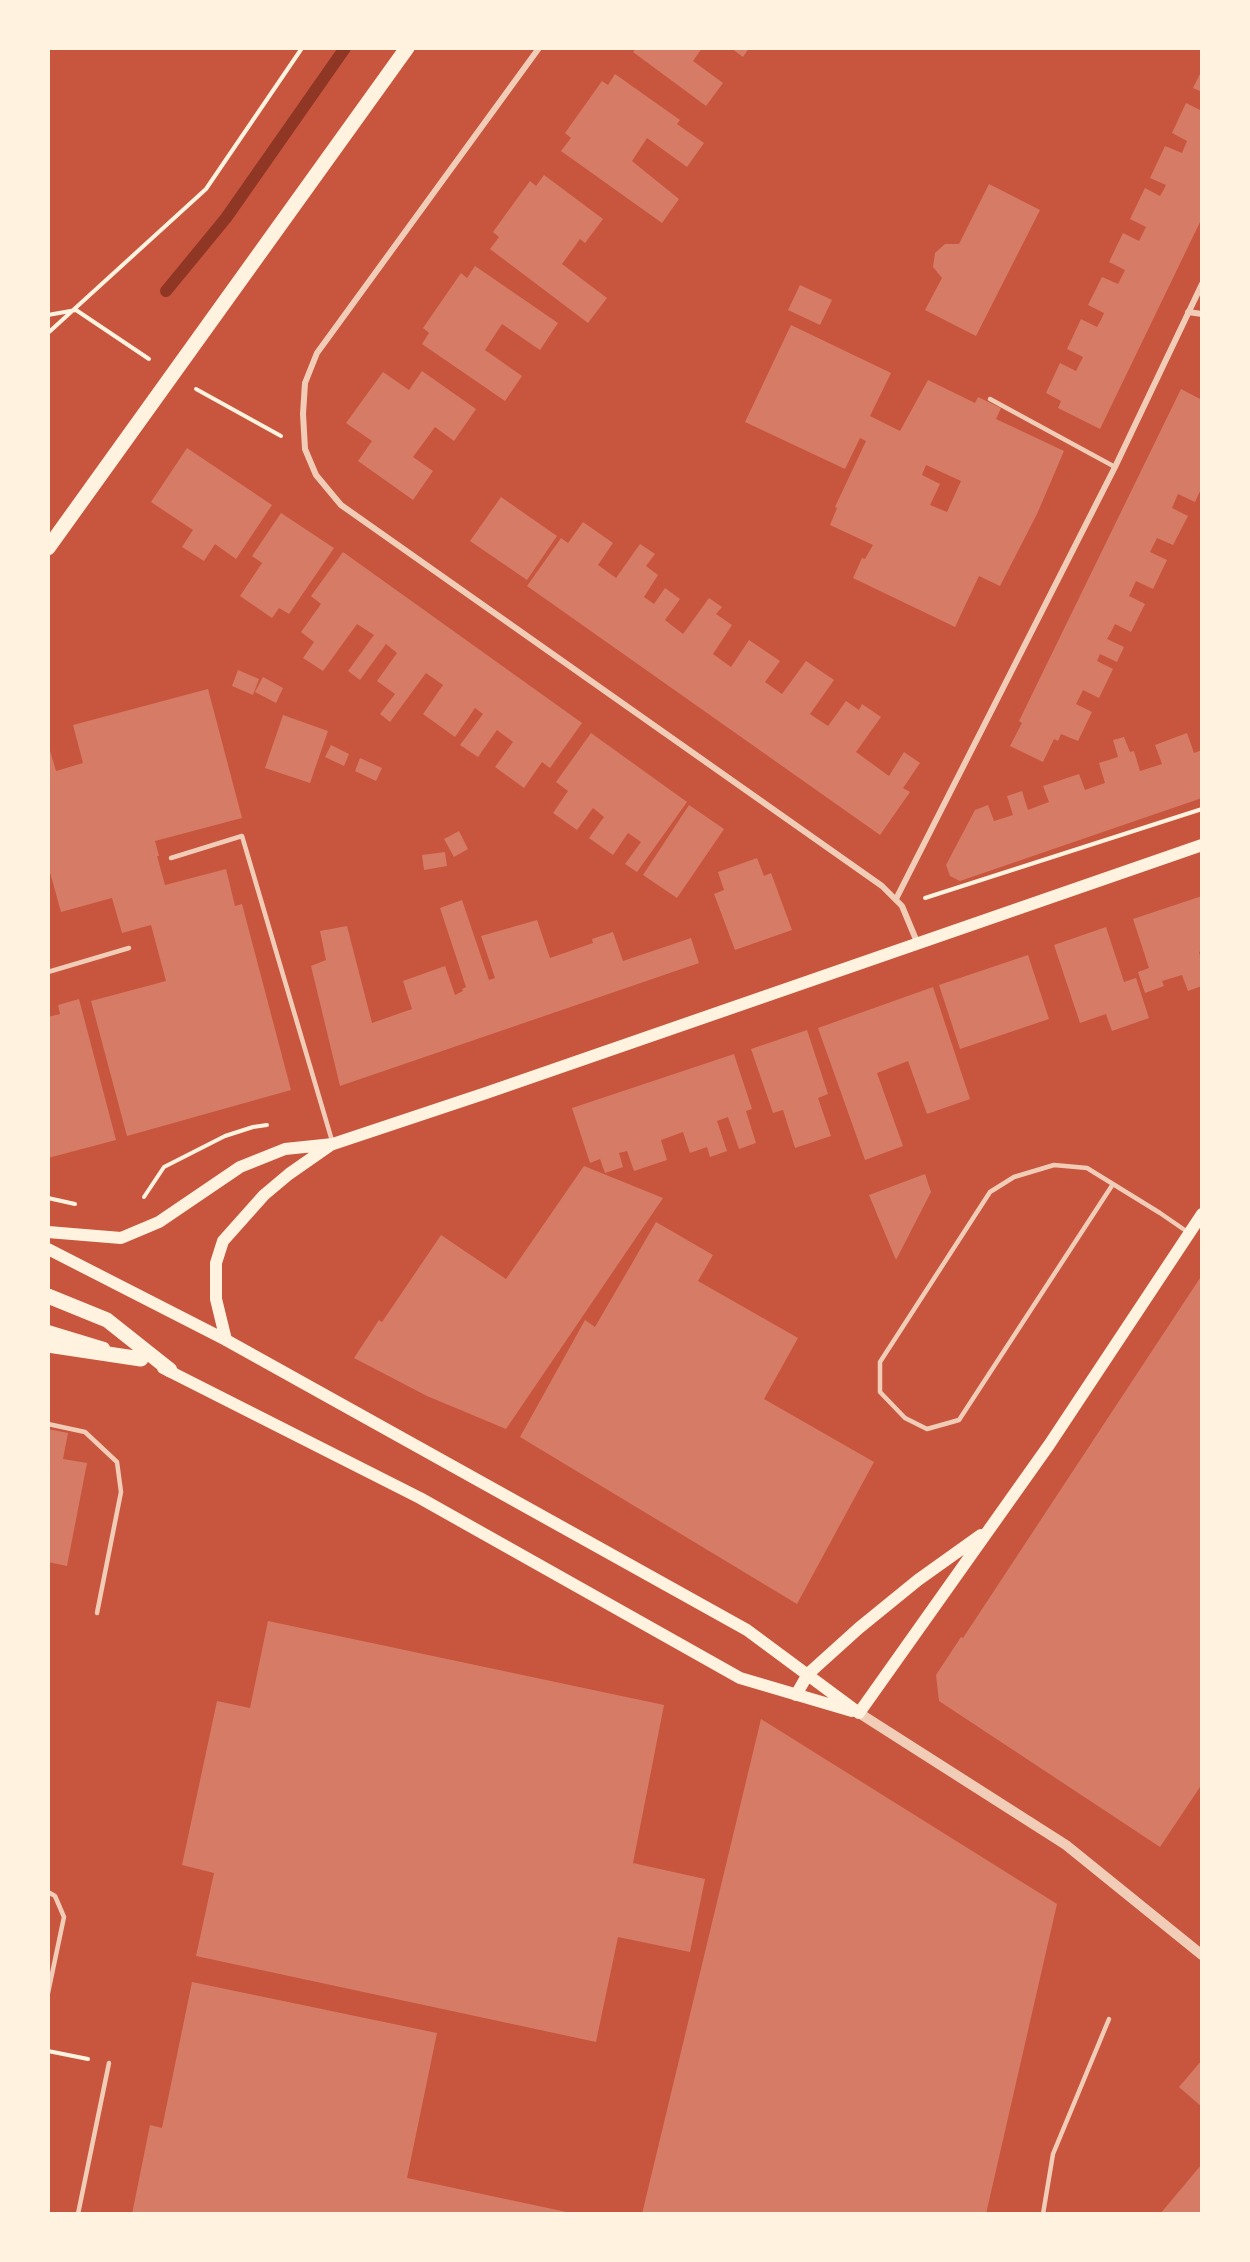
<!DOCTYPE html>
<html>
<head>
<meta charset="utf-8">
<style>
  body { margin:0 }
  #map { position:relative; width:1250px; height:2262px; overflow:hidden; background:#c8553d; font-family:Manrope,sans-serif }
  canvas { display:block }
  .frame { position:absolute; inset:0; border:50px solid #fff3e0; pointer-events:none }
</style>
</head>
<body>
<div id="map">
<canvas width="1250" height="2262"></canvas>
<div class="frame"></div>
</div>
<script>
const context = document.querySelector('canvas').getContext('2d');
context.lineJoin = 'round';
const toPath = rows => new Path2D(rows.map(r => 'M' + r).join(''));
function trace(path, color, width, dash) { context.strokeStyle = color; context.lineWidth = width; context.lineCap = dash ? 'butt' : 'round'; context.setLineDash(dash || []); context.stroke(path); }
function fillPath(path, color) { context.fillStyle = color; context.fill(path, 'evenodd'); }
trace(toPath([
  [166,291,226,218,345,48]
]), '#8f3625', 12);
fillPath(toPath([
  [636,48,702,48,693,61,723,83,706,106,633,52],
  [731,48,749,48,743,57],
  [1202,70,1202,92,1193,88],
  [615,74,680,120,677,124,704,143,687,167,647,138,632,161,679,199,662,223,561,151,571,138,565,133,602,81,608,85],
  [1186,103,1202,111,1202,218,1100,429,1058,408,1061,401,1046,393,1060,363,1076,371,1083,357,1067,349,1081,319,1097,327,1101,320,1104,313,1088,305,1102,277,1118,284,1125,270,1109,262,1123,233,1139,241,1146,227,1130,219,1145,188,1160,196,1163,191,1166,185,1150,178,1165,146,1182,153,1187,141,1172,133],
  [544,175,603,219,585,243,580,239,562,264,607,298,588,323,490,249,499,237,493,232,511,207,530,181,536,186],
  [989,184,1040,210,976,336,925,310,942,278,933,267,935,253,945,244,959,244],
  [475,266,558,323,540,350,502,324,485,350,522,376,505,401,422,344,429,333,423,328,461,273,467,278],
  [800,285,832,300,820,325,788,310],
  [791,325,891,373,870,416,900,431,928,380,975,403,978,397,1001,408,996,419,1064,451,1037,514,1000,586,979,576,955,627,853,578,862,558,865,559,873,545,830,525,837,508,835,507,866,441,860,438,845,469,745,422],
  [926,465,961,481,947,512,930,505,940,484,922,475],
  [422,371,476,409,454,441,435,427,413,457,433,471,413,500,358,461,372,441,346,423,383,372,409,390],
  [1181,389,1202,400,1202,445,1200,450,1202,451,1202,487,1195,502,1178,494,1172,508,1188,516,1173,545,1157,538,1150,552,1167,560,1153,589,1136,581,1129,596,1145,604,1131,632,1115,624,1111,632,1107,639,1124,647,1117,662,1100,654,1097,661,1113,669,1099,698,1083,690,1076,704,1092,712,1078,741,1061,734,1058,741,1054,739,1043,762,1010,746,1022,723,1019,721],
  [187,448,272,505,236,559,215,544,204,561,182,547,193,530,151,502],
  [501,497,557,536,527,580,470,541],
  [281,513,334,548,289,614,279,608,272,618,240,596,262,563,252,556],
  [583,522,613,543,598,565,616,578,640,544,655,554,646,566,658,575,644,597,654,604,665,588,680,599,665,620,683,634,709,598,722,607,716,614,732,625,713,654,731,667,749,640,780,661,765,682,782,694,806,661,834,680,810,714,828,726,846,701,859,710,862,704,881,717,856,752,889,776,904,752,920,763,903,788,910,792,880,835,527,586,561,538,568,543],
  [343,552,582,723,550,768,542,762,524,788,495,767,513,742,497,730,478,757,460,745,483,714,475,708,455,737,423,714,443,685,426,673,390,722,380,714,395,694,377,681,397,653,386,644,360,680,348,671,374,635,357,624,323,671,303,658,314,642,301,632,321,604,311,596],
  [238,670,259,679,253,695,232,686],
  [263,677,283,688,276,703,255,692],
  [208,689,242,818,155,841,159,856,157,856,165,885,226,869,235,906,242,904,291,1090,127,1136,91,1001,166,981,151,925,122,933,112,898,61,912,48,865,48,744,56,771,83,763,73,725],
  [283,715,328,731,310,783,265,768],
  [591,733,687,802,637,872,625,864,641,842,628,833,613,855,589,838,604,817,593,808,577,830,553,813,568,791,556,782],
  [1187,733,1194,753,1202,750,1202,798,960,881,950,876,946,865,975,810,988,805,994,821,1013,815,1007,796,1022,791,1028,810,1049,802,1043,786,1079,774,1085,790,1105,783,1099,763,1118,757,1113,740,1124,737,1130,752,1134,751,1140,771,1162,764,1155,745],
  [331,745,349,754,344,766,325,757],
  [360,758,382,768,376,781,355,771],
  [689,805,724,829,677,898,643,875],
  [459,831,468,849,454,857,444,839],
  [445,852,447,866,424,870,422,855],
  [757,858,764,876,771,873,792,930,735,950,714,894,724,890,718,872],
  [1202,896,1202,950,1199,952,1202,963,1202,986,1188,991,1182,975,1162,981,1164,986,1145,993,1138,972,1149,968,1133,919],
  [462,900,489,980,495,978,481,936,537,920,550,958,593,943,592,939,613,932,623,961,691,938,699,963,340,1086,311,966,326,960,320,931,347,926,372,1023,412,1009,403,981,445,966,455,995,463,991,462,989,466,987,440,908],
  [1106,927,1124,982,1136,978,1149,1018,1112,1031,1106,1014,1080,1023,1054,945],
  [1028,955,1049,1019,960,1049,939,985],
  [933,987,970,1099,927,1114,908,1061,877,1073,903,1146,865,1160,818,1028],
  [79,999,116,1140,48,1158,48,1017,60,1014,58,1005],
  [807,1030,828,1094,818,1098,831,1136,795,1148,783,1110,773,1113,751,1049],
  [734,1054,752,1109,746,1111,756,1143,739,1149,728,1117,717,1121,727,1151,710,1157,707,1147,690,1153,683,1132,661,1140,667,1160,634,1171,627,1151,619,1153,623,1167,605,1173,600,1159,590,1163,572,1108],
  [584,1166,663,1198,506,1429,427,1396,354,1358,379,1320,382,1322,441,1235,506,1279],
  [925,1174,931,1192,896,1260,869,1195],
  [656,1222,713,1255,698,1281,798,1338,764,1399,874,1462,797,1604,520,1437,585,1320,595,1327],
  [1202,1275,1202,1784,1160,1847,939,1701,936,1675,961,1637,963,1638],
  [48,1429,68,1433,63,1459,87,1463,67,1566,48,1562],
  [268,1621,664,1705,633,1863,705,1879,690,1952,618,1937,596,2042,196,1956,214,1873,182,1865,217,1701,250,1708],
  [761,1719,1057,1904,986,2214,642,2214],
  [192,1982,437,2033,407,2178,576,2214,132,2214,150,2125,162,2128],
  [1202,2060,1202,2107,1179,2087],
  [1202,2164,1202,2214,1160,2214]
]), '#d67c66');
trace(toPath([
  [48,315,76,310,149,359],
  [48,333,206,189,302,48],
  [196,389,281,436],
  [925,898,1202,809],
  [144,1197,164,1167,225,1136,253,1127,267,1125],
  [48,1198,75,1204],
  [48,2051,88,2059]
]), '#fff3e0', 4);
trace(toPath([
  [990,399,1115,467],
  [171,858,242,836,333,1144],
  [48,972,129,948],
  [1113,1184,959,1420,927,1429,905,1418,880,1392,880,1362,990,1192,1014,1177,1054,1165,1087,1168,1160,1213,1189,1233],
  [48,1424,85,1432,117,1462,121,1492,97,1613],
  [48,1892,55,1896,64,1917,48,1993],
  [78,2214,109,2063],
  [1043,2214,1053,2154,1109,2019]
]), '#f1ccb7', 4.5);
trace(toPath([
  [539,48,317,353,305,383,303,414,305,449,316,475,341,505,882,886,902,906,917,942],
  [1188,312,1202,314],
  [896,899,1115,467,1202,284]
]), '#f1ccb7', 6);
trace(toPath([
  [859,1713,1066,1845,1202,1955]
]), '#f1ccb7', 10);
trace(toPath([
  [48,1232,121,1238,159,1222,240,1167,285,1149,333,1144,486,1093,1202,845],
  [48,1249,226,1340,747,1630,859,1713],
  [48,1331,104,1348],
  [226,1340,216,1299,216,1263,223,1241,264,1195,289,1174,332,1144],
  [163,1368,420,1498,740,1678,852,1711],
  [796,1695,808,1674,859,1628,918,1580,981,1535],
  [859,1713,1049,1445,1202,1214]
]), '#fff3e0', 12);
trace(toPath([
  [48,548,407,48],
  [48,1296,107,1320,170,1370],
  [48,1345,141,1359]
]), '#fff3e0', 15);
</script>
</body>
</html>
